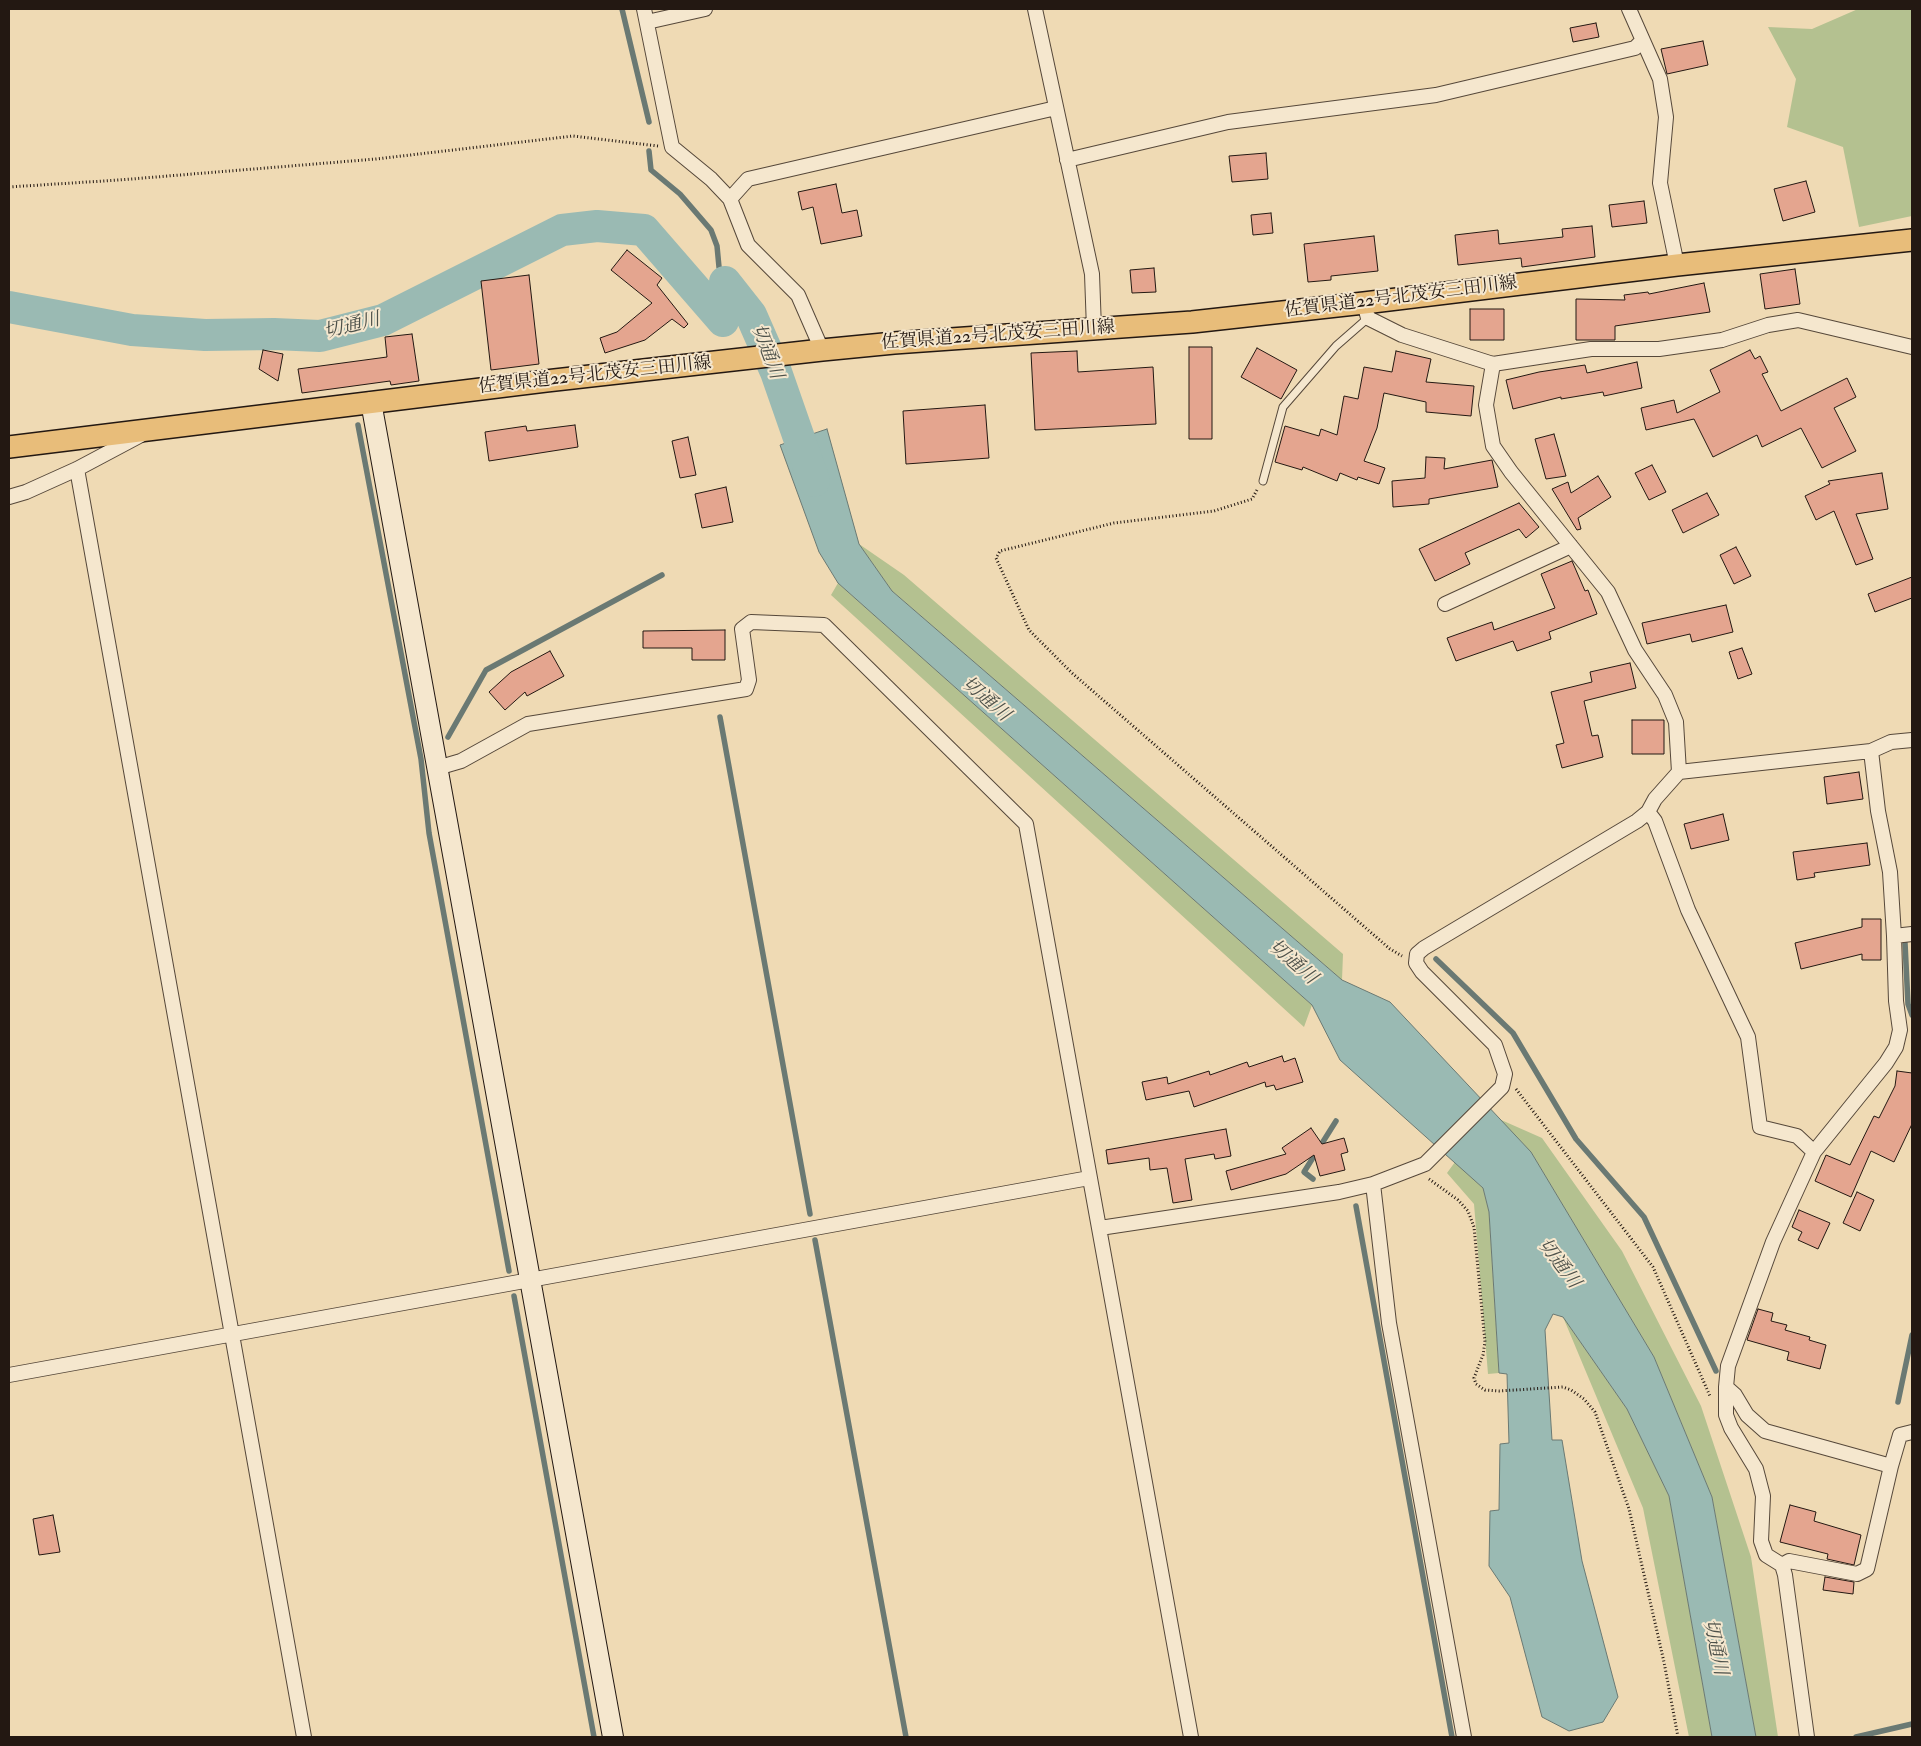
<!DOCTYPE html>
<html>
<head>
<meta charset="utf-8">
<style>
  body { margin:0 }
  #map { position:relative; width:1921px; height:1746px; overflow:hidden; background:#efdab4; font-family:"IM FELL Double Pica",serif }
  canvas { display:block }
  .frame { position:absolute; inset:0; border:10px solid #231812; pointer-events:none }
</style>
</head>
<body>
<div id="map">
<canvas width="1921" height="1746"></canvas>
<div class="frame"></div>
</div>
<script>
const context = document.querySelector('canvas').getContext('2d');
context.lineJoin = 'round';
function fillPath(path, color) { context.fillStyle = color; context.fill(path, 'evenodd'); }
const toPath = rows => new Path2D(rows.map(r => 'M' + r).join(''));
function trace(path, color, width, dash) { context.strokeStyle = color; context.lineWidth = width; context.lineCap = dash ? 'butt' : 'round'; context.setLineDash(dash || []); context.stroke(path); }
function drawText(font, color, halo, rows, align = 'center') {
  context.font = font + ' "IM FELL Double Pica","Noto Serif JP",serif'; context.lineWidth = 4; context.setLineDash([]); context.textBaseline = 'middle'; context.strokeStyle = halo; context.fillStyle = color; for (const [text, x, y, turn = 0] of rows) {
    context.save(); context.translate(x, y); context.rotate((+turn || 0) * Math.PI / 180); context.textAlign = isNaN(turn) ? turn : align; if (halo) context.strokeText(text, 0, 0); context.fillText(text, 0, 0); context.restore();
  }
}
fillPath(toPath([
  [1858,9,1912,9,1912,216,1859,227,1843,147,1787,127,1796,79,1768,27,1812,29],
  [859,544,904,575,1343,954,1342,980,892,591],
  [838,583,1312,1005,1304,1027,831,595],
  [1499,1119,1542,1138,1622,1251,1701,1406,1751,1557,1778,1737,1756,1737,1712,1497,1654,1357,1531,1152],
  [1455,1162,1483,1188,1489,1212,1499,1373,1488,1374,1474,1204,1447,1173],
  [1563,1317,1627,1409,1669,1496,1712,1737,1689,1737,1643,1508]
]), '#b4c190');
const water = toPath([
  [827,429,859,544,892,591,1342,980,1390,1002,1531,1152,1654,1357,1712,1497,1756,1737,1712,1737,1669,1496,1627,1409,1563,1317,1553,1314,1545,1330,1552,1440,1562,1440,1582,1561,1618,1697,1603,1722,1569,1731,1542,1717,1510,1597,1489,1566,1490,1511,1499,1510,1500,1444,1509,1443,1507,1374,1499,1373,1489,1212,1483,1188,1340,1060,1312,1005,838,583,819,552,780,445,827,429]
]);
fillPath(water, '#9abab3');
trace(water, '#6a7973', 1);
trace(toPath([
  [622,9,649,122],
  [649,151,651,170,680,194,711,230,717,246,719,267,725,282],
  [358,425,421,759,429,833,509,1271],
  [720,717,810,1214],
  [448,737,486,670,662,575],
  [1905,943,1908,1004,1912,1015],
  [1436,959,1513,1033,1576,1139,1644,1217,1716,1371],
  [1313,1179,1304,1172,1336,1121],
  [1356,1206,1452,1737],
  [815,1240,906,1737],
  [514,1296,594,1737],
  [1898,1402,1912,1335],
  [1856,1737,1912,1724]
]), '#6a7973', 5.5);
trace(toPath([
  [9,307,132,330,205,335,274,334,320,336,383,320,562,230,597,226,644,230,723,321,725,282,751,315,776,372,814,481]
]), '#9abab3', 32);
const building = toPath([
  [1596,23,1599,37,1573,42,1570,28,1596,23],
  [1703,41,1708,65,1667,74,1661,49,1703,41],
  [1266,153,1268,179,1232,182,1229,156,1266,153],
  [1806,181,1815,212,1783,221,1774,189,1806,181],
  [836,184,842,213,857,210,862,236,821,244,813,207,802,210,798,192,836,184],
  [1644,201,1647,223,1612,227,1609,205,1644,201],
  [1271,213,1273,233,1253,235,1251,215,1271,213],
  [1592,226,1595,257,1522,267,1521,258,1458,265,1455,235,1498,230,1499,244,1563,237,1562,229,1592,226],
  [1374,236,1378,271,1331,276,1331,280,1308,282,1304,244,1374,236],
  [627,250,662,278,657,285,688,324,684,328,672,319,645,340,605,353,600,338,617,332,652,303,611,270,627,250],
  [1154,268,1156,292,1132,293,1130,270,1154,268],
  [1795,269,1800,304,1765,309,1760,274,1795,269],
  [529,275,539,364,491,370,481,281,529,275],
  [1704,283,1710,312,1615,326,1615,340,1576,340,1576,299,1625,300,1624,295,1648,292,1649,294,1704,283],
  [1470,309,1504,309,1504,340,1470,340,1470,309],
  [412,334,419,381,391,385,390,381,302,393,298,369,387,357,385,337,412,334],
  [1189,347,1212,347,1212,439,1189,439,1189,347],
  [1257,348,1297,370,1281,399,1241,377,1257,348],
  [263,350,283,354,278,381,259,369,263,350],
  [1750,350,1755,359,1760,356,1768,372,1762,374,1781,411,1847,378,1856,397,1834,408,1856,451,1822,468,1801,428,1762,447,1757,435,1713,457,1694,419,1646,430,1641,408,1674,400,1677,413,1720,392,1710,370,1750,350],
  [1077,351,1078,372,1153,367,1156,424,1035,430,1031,353,1077,351],
  [1396,351,1431,359,1426,382,1474,386,1471,416,1426,412,1426,402,1384,393,1377,428,1364,461,1385,468,1379,484,1358,477,1357,480,1340,473,1337,481,1303,467,1302,470,1275,462,1285,426,1319,436,1321,429,1337,435,1344,396,1358,399,1364,367,1392,372,1396,351],
  [1637,362,1642,388,1604,396,1603,392,1561,399,1561,397,1513,409,1506,380,1539,372,1585,365,1587,373,1637,362],
  [985,405,989,458,906,464,903,411,985,405],
  [575,425,578,447,489,461,485,432,526,426,527,431,575,425],
  [1554,434,1566,476,1546,479,1535,439,1554,434],
  [688,437,696,475,680,478,672,441,688,437],
  [1426,457,1445,458,1444,469,1492,460,1498,487,1429,499,1429,504,1393,507,1392,481,1425,478,1426,457],
  [1652,465,1666,492,1649,500,1635,473,1652,465],
  [1882,473,1888,509,1856,514,1873,559,1856,565,1834,511,1816,520,1805,496,1830,484,1828,481,1882,473],
  [1598,476,1611,497,1578,518,1581,529,1577,530,1552,489,1568,482,1571,493,1598,476],
  [726,487,733,522,702,528,695,494,726,487],
  [1707,493,1719,515,1683,533,1672,510,1707,493],
  [1519,503,1539,527,1526,538,1519,529,1465,553,1470,564,1435,581,1419,549,1519,503],
  [1736,547,1751,576,1734,584,1720,555,1736,547],
  [1572,561,1585,591,1588,590,1597,614,1549,632,1551,639,1517,651,1513,641,1456,661,1447,638,1492,622,1494,630,1555,608,1541,574,1572,561],
  [1912,577,1912,598,1875,612,1868,594,1912,577],
  [1726,605,1733,632,1692,642,1690,634,1647,644,1642,623,1726,605],
  [725,630,725,660,692,660,692,648,643,648,643,631,725,630],
  [1742,648,1752,674,1738,679,1729,652,1742,648],
  [550,651,564,676,527,696,525,692,505,710,489,692,511,672,550,651],
  [1630,663,1636,688,1584,701,1592,736,1598,735,1603,757,1562,768,1556,745,1564,743,1551,692,1592,682,1590,672,1630,663],
  [1632,720,1664,720,1664,754,1632,754,1632,720],
  [1859,772,1863,799,1827,804,1824,777,1859,772],
  [1723,814,1729,840,1691,849,1684,824,1723,814],
  [1867,843,1870,865,1814,873,1815,877,1797,880,1793,852,1867,843],
  [1862,919,1881,919,1881,960,1862,960,1862,954,1801,969,1795,943,1862,927,1862,919],
  [1282,1056,1284,1062,1295,1058,1303,1082,1276,1090,1274,1085,1266,1087,1265,1082,1194,1107,1189,1091,1146,1100,1142,1082,1167,1077,1168,1084,1209,1071,1210,1075,1247,1062,1249,1067,1282,1056],
  [1897,1071,1912,1073,1912,1124,1894,1162,1871,1151,1851,1197,1815,1181,1826,1155,1850,1165,1874,1116,1879,1118,1895,1086,1897,1071],
  [1311,1128,1322,1144,1344,1138,1348,1152,1341,1154,1345,1170,1320,1176,1314,1155,1286,1174,1231,1190,1226,1171,1286,1154,1282,1148,1311,1128],
  [1226,1129,1231,1156,1215,1159,1214,1154,1185,1159,1192,1200,1173,1203,1167,1168,1150,1170,1149,1158,1108,1164,1106,1150,1226,1129],
  [1857,1192,1874,1200,1860,1231,1843,1223,1857,1192],
  [1799,1210,1830,1223,1818,1249,1798,1240,1802,1232,1792,1227,1799,1210],
  [1758,1309,1773,1313,1771,1321,1787,1325,1785,1330,1810,1337,1809,1340,1826,1345,1820,1369,1787,1360,1789,1352,1747,1340,1758,1309],
  [1790,1505,1816,1512,1814,1521,1861,1535,1854,1565,1827,1559,1828,1554,1780,1542,1790,1505],
  [53,1515,60,1552,39,1555,33,1519,53,1515],
  [1825,1577,1854,1582,1853,1594,1823,1590,1825,1577]
]);
fillPath(building, '#e4a58f');
trace(building, '#231812', 1);
const lane = toPath([
  [1263,481,1283,407,1336,346,1368,318]
]);
const street = toPath([
  [644,9,672,147,711,179,730,199,748,245,798,295,822,350],
  [1035,9,1092,274,1094,329],
  [1629,9,1660,79,1666,117,1660,183,1677,265],
  [647,22,705,9],
  [1067,160,1228,122,1436,95,1635,48,1642,41],
  [730,199,748,179,1056,108],
  [1364,303,1368,318,1402,335,1493,364,1591,349,1659,349,1722,340,1768,325,1798,320,1912,347],
  [77,469,304,1737],
  [9,497,26,492,77,469,141,435],
  [1445,604,1571,546],
  [437,768,461,761,528,724,746,689,749,680,742,629,751,622,824,625,1026,824,1191,1737],
  [1679,772,1871,751,1891,742,1912,740],
  [1648,812,1655,821,1688,910,1748,1037,1760,1127,1797,1136,1814,1152],
  [1894,936,1912,934],
  [1373,1184,1389,1323,1464,1737],
  [1100,1228,1339,1192,1373,1184,1425,1164,1502,1087,1505,1074,1495,1045,1422,972,1416,963,1417,954,1424,948,1637,821,1648,812,1655,799,1679,772,1676,722,1665,695,1635,650,1608,592,1511,472,1493,446,1486,405,1493,364],
  [9,1375,1089,1178],
  [1726,1387,1735,1395,1747,1415,1765,1431,1891,1466],
  [1782,1565,1789,1561,1857,1574,1867,1569,1891,1466,1900,1435,1912,1432],
  [1807,1737,1785,1575,1782,1565,1766,1555,1761,1541,1763,1496,1756,1469,1731,1428,1726,1415,1726,1387,1728,1366,1773,1242,1814,1152,1886,1063,1896,1047,1900,1030,1896,1001,1894,936,1890,872,1878,811,1871,751]
]);
const secondary = toPath([
  [371,402,613,1737]
]);
const primary = toPath([
  [9,447,546,381,822,350,894,343,1192,322,1364,303,1677,265,1912,240]
]);
trace(lane, '#56483a', 9);
trace(street, '#56483a', 16);
trace(secondary, '#231812', 22);
trace(primary, '#231812', 24);
trace(toPath([
  [9,187,119,180,376,159,573,136,658,146],
  [1257,490,1252,499,1214,511,1114,523,1000,551,996,558,1029,630,1072,673,1390,949,1402,956],
  [1516,1089,1653,1267,1710,1396],
  [1429,1179,1458,1200,1468,1211,1474,1227,1485,1342,1483,1355,1474,1378,1476,1384,1485,1390,1499,1391,1563,1387,1571,1390,1584,1399,1595,1412,1629,1509,1664,1662,1678,1737]
]), '#231812', 3, [1, 2.5]);
trace(lane, '#f5e7ce', 7);
trace(street, '#f5e7ce', 14);
trace(secondary, '#f5e7ce', 20);
trace(primary, '#e8bd7a', 21);
drawText('18px', '#231812', '#f5e7ce', [
  ["佐賀県道22号北茂安三田川線",1401,298,-7],
  ["佐賀県道22号北茂安三田川線",998,336,-4],
  ["佐賀県道22号北茂安三田川線",595,376,-6]
]);
drawText('italic 19px', '#4d514a', '#f5e7ce', [
  ["切通川",352,327,-14],
  ["切通川",766,352,69],
  ["切通川",985,700,41],
  ["切通川",1292,963,41],
  ["切通川",1558,1264,53],
  ["切通川",1714,1647,78]
]);
</script>
</body>
</html>
